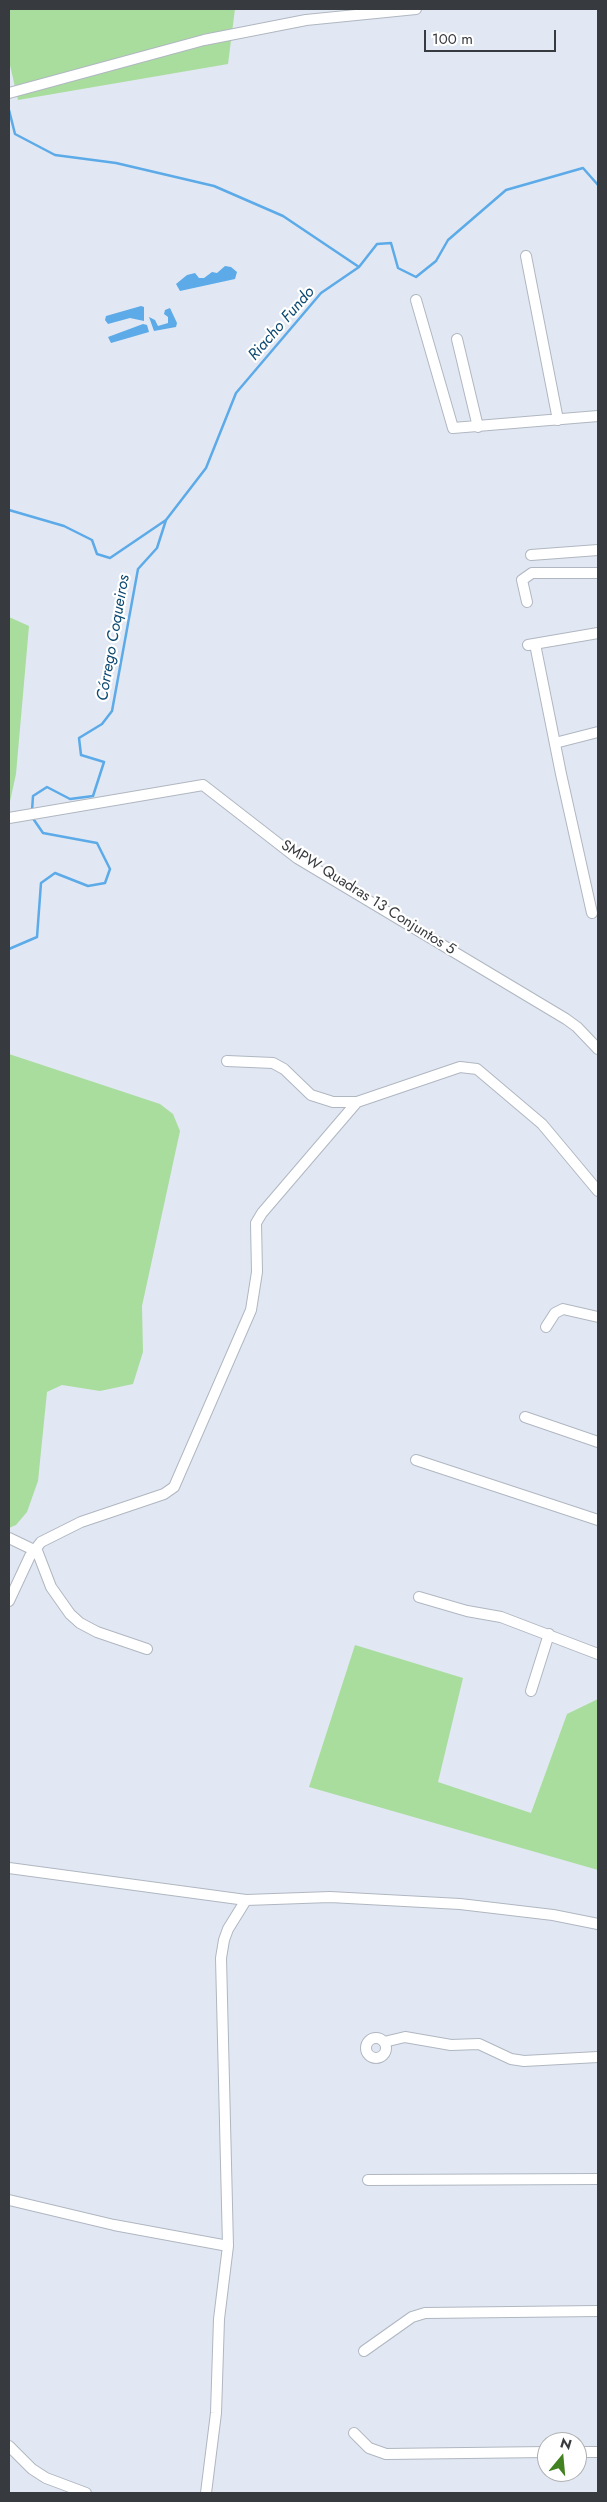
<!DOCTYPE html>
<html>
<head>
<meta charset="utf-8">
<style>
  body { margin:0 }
  #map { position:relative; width:607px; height:2502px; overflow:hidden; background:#e1e8f3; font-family:Jost,sans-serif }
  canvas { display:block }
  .frame { position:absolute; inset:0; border:10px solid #373a3e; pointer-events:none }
  .north { position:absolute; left:537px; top:2432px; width:50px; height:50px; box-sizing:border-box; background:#fff; border:1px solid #afb0b2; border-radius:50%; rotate:17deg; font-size:14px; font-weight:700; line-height:20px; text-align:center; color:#373a3e }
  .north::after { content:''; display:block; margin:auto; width:18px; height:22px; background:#438221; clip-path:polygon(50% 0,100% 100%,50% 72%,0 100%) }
  .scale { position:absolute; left:424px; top:30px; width:132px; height:22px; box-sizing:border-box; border:2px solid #373a3e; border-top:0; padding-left:6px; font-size:15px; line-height:18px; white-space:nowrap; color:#373a3e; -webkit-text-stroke:4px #fff; paint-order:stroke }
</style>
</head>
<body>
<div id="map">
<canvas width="607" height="2502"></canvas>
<div class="frame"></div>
<div class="north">N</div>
<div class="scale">100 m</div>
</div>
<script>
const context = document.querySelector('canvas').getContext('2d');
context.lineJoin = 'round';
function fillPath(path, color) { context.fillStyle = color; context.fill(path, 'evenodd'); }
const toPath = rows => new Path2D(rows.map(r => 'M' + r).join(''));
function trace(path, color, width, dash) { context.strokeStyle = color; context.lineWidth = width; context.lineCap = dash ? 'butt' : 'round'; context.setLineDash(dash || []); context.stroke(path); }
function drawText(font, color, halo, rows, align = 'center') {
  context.font = font + ' Jost,sans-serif'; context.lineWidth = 4.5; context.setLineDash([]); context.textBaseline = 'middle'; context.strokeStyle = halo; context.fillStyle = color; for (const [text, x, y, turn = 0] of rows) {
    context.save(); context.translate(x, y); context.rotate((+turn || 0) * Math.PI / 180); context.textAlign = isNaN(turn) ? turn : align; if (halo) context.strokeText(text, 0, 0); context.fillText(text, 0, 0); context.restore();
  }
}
fillPath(toPath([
  [9,9,235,9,228,64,18,100,9,61],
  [9,617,29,626,16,774,9,806],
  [9,1054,160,1104,173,1114,180,1131,142,1306,143,1352,133,1384,100,1391,62,1385,47,1392,38,1481,27,1512,16,1525,9,1528],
  [355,1645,463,1678,438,1782,531,1813,567,1714,598,1699,598,1870,309,1787]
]), '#a9dd9d');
fillPath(toPath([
  [225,266,231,267,237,272,235,279,180,291,176,284,187,275,195,273,199,278,204,278,212,272,217,273],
  [141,306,144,307,144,321,130,318,108,324,105,320,106,316],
  [170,308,177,323,176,327,154,331,149,317,155,320,158,326,168,323,168,317,164,314,165,310],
  [143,324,147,325,149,332,111,343,108,337]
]), '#5caae8');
trace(toPath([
  [9,110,15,134,55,155,116,163,214,186,283,216,359,267],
  [9,510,64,526,92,540,97,554,110,558,166,520,206,468,236,393,321,293,359,267,377,244,391,243,398,268,416,277,436,261,448,240,506,190,583,168,598,185],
  [32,811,33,796,47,787,70,799,93,796,104,762,81,755,79,738,102,724,112,711,138,569,157,548,166,520],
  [9,949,37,937,41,883,55,873,88,886,105,883,110,869,97,843,43,833,32,817]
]), '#5caae8', 2.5);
const minor = toPath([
  [9,93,204,40,306,20,416,9],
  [526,256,558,420],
  [416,300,453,428,598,416],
  [457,339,478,427],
  [531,555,598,550],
  [527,602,522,580,532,573,598,573],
  [535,644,561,774,592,913],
  [528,645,598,633],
  [555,743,598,732],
  [9,818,203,785,297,858,566,1019,577,1027,598,1049],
  [227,1061,273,1063,284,1069,311,1095,333,1102,357,1102],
  [546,1327,555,1313,563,1309,598,1317],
  [525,1417,598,1442],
  [416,1460,598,1520],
  [9,1538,34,1550],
  [36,1548,51,1587,70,1614,80,1623,97,1632,147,1649],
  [419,1597,467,1611,501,1617,598,1654],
  [9,1601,30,1556,41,1542,81,1522,164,1494,174,1487,251,1310,257,1272,256,1223,262,1213,357,1102,460,1067,477,1069,542,1124,598,1191],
  [531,1691,549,1634],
  [9,1868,246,1900],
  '366 2048a10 10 0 1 1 20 0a10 10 0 1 1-20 0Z',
  [384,2042,405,2037,451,2045,479,2044,511,2059,524,2061,598,2057],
  [368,2180,598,2179],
  [9,2200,114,2225,228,2246],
  [364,2351,412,2317,425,2313,598,2311],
  [354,2433,369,2448,386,2454,547,2452],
  [9,2446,32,2469,46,2478,86,2493],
  [577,2452,598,2452],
  [206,2493,216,2413,219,2319,228,2246,221,1958,224,1940,228,1929,246,1900,330,1897,460,1904,553,1915,598,1924]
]);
trace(minor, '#b0b7c1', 12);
trace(minor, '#fff', 10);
drawText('15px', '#373a3e', '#fff', [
  ["SMPW Quadras 13 Conjuntos 5",368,898,32]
]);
drawText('italic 16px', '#0d4971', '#fff', [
  ["Riacho Fundo",282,324,-49],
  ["Córrego Coqueiros",114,638,-80]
]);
</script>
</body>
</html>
